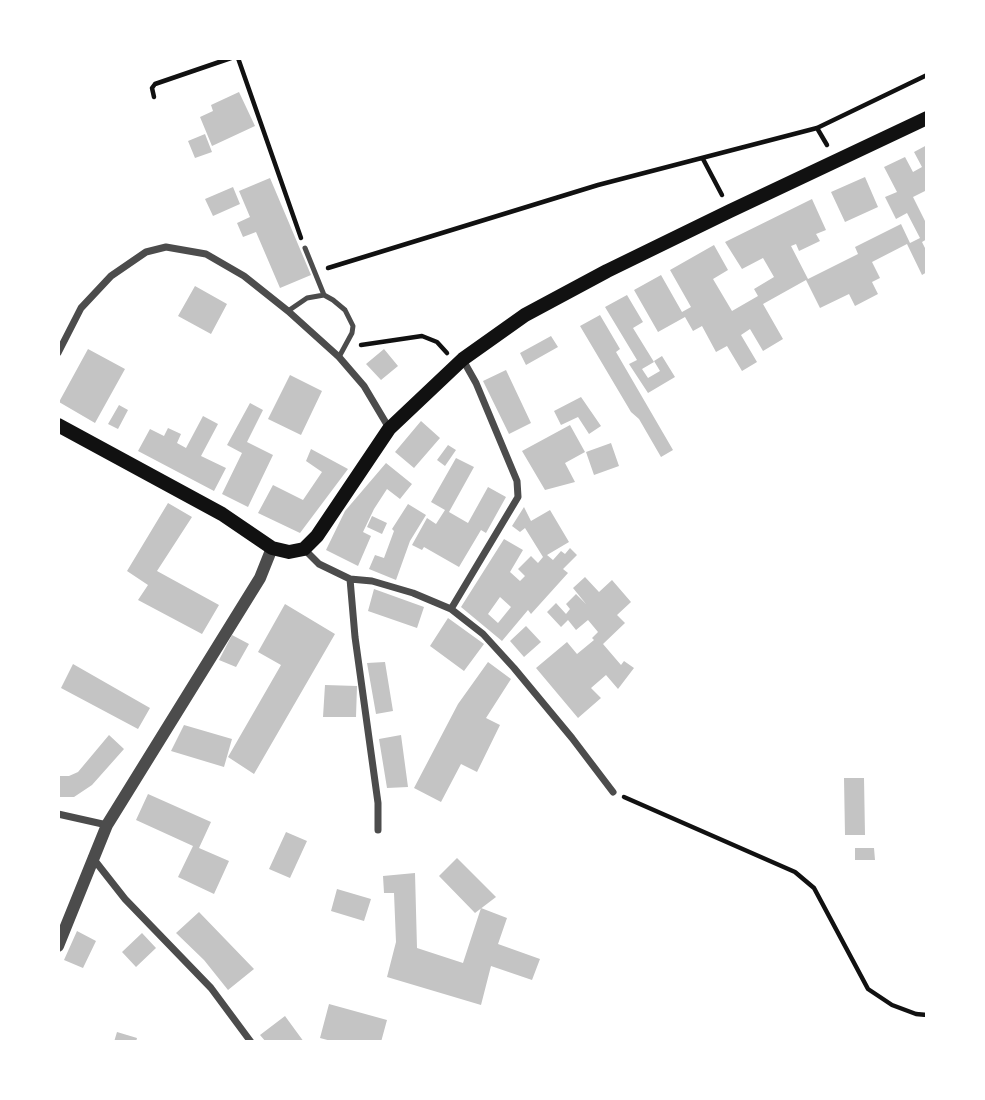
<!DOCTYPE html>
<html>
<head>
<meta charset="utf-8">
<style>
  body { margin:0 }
  #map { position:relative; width:985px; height:1100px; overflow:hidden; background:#fff; font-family:"Noto Sans",sans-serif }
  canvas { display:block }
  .frame { position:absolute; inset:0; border:60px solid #fff; pointer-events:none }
</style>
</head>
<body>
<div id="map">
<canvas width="985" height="1100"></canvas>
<div class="frame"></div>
</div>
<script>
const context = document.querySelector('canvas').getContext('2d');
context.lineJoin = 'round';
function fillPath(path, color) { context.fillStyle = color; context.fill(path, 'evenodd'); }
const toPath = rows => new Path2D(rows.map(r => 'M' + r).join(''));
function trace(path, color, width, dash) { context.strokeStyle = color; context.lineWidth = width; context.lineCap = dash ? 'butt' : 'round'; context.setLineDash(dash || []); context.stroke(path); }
fillPath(toPath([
  [239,92,255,126,212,146,200,117,213,111,211,105],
  [205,134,212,152,195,158,188,141],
  [927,145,927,190,913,197,927,225,927,239,922,242,927,252,927,272,922,275,907,244,872,262,880,278,872,282,878,294,855,306,849,294,820,308,806,280,763,304,783,339,763,351,750,329,741,335,757,362,742,371,727,346,716,352,702,326,693,331,685,317,658,332,634,290,661,275,682,312,691,307,670,270,714,245,728,270,713,279,732,311,758,296,754,289,774,277,763,258,742,269,725,242,812,199,826,230,816,234,820,241,799,251,796,244,791,246,808,279,858,254,855,247,901,224,910,243,920,238,907,213,896,219,885,197,897,192,884,167,905,157,913,172,922,167,914,152],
  [865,177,878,207,845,222,831,192],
  [270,178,311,275,280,288,256,232,243,237,237,223,250,217,239,191],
  [233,187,240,204,213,216,205,199],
  [195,286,227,304,211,334,178,316],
  [627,295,643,322,633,328,654,362,642,369,648,378,660,371,654,361,662,356,675,377,648,393,629,364,637,360,605,307],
  [600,315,620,349,616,352,673,450,661,457,639,419,631,412,580,326],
  [551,336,558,347,526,365,520,353],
  [88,349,125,369,95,423,59,402],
  [384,349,398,366,381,380,366,364],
  [506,370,531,423,509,434,483,381],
  [290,375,322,391,301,435,268,419],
  [581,397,601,426,589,434,578,417,561,425,554,411],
  [250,403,263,410,247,442,273,455,248,507,222,494,242,453,227,445],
  [119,405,128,410,118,429,108,424],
  [203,416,218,424,201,456,226,468,214,491,138,451,150,429,164,436,168,428,181,434,177,443,186,448],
  [421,421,440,438,414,468,395,452],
  [570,425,585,452,565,463,575,482,545,490,522,451],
  [611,443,619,466,594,475,586,452],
  [448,445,456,450,445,466,437,460],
  [311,449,348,469,300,533,258,513,273,485,303,500,322,472,306,461],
  [456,458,474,467,449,512,468,523,488,487,506,497,486,533,481,530,459,567,424,547,422,550,412,545,427,518,436,524,445,510,431,502],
  [386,463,412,484,400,499,387,489,374,509,363,532,371,536,358,566,326,550,345,511],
  [168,503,192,517,157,571,219,605,202,634,138,600,148,585,127,571],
  [408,504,426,515,410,541,396,580,369,569,375,555,384,558,394,531,392,529],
  [524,507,531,521,550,510,569,542,547,555,553,560,561,551,565,554,570,548,577,555,563,569,568,573,531,614,528,610,502,641,461,607,504,539,523,550,510,572,520,581,525,576,518,569,531,556,538,563,543,557,525,528,520,532,512,526],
  [500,597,511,607,498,623,488,614],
  [372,516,387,523,382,534,367,527],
  [585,577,599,592,612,580,631,602,617,615,625,623,603,644,621,665,624,661,634,668,618,689,606,675,591,688,601,698,578,718,536,668,567,642,577,654,594,640,592,638,598,632,588,620,576,630,568,620,561,627,547,612,556,603,566,614,570,609,566,604,576,594,586,604,573,588],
  [374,589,424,607,417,628,368,611],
  [285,604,335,634,254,774,228,757,281,665,258,652],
  [448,618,484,644,464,671,430,646],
  [526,626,541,642,524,657,510,641],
  [232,635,249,644,236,667,219,660],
  [385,662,393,711,376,714,367,663],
  [488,662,511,679,486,718,500,725,477,772,461,764,441,802,414,788,458,704],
  [73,664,150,708,138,729,61,688],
  [325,685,357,686,356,717,323,717],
  [184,725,232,739,224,767,171,751],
  [109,735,124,749,92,785,74,797,58,797,58,776,69,776,78,772],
  [401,735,408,787,387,788,379,739],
  [844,778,864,778,865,835,845,835],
  [148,794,211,822,199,848,229,861,214,894,178,877,193,846,136,820],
  [286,832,307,841,290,878,269,869],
  [855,848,874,848,875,860,855,860],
  [457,858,496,897,475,913,439,876],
  [415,873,417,948,463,963,481,908,507,918,498,944,540,959,532,980,491,966,481,1005,387,977,396,942,394,893,384,893,383,876],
  [337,889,371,899,364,921,331,911],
  [199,912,254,969,228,990,204,960,176,933],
  [77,931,96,941,83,968,64,960],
  [142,933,156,948,136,967,122,952],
  [329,1004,387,1020,381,1042,335,1042,320,1038],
  [285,1016,304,1042,266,1042,260,1035],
  [117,1032,137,1038,136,1042,114,1042]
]), '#c4c4c4');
trace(toPath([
  [238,58,301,238],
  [154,97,152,88,155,84,231,58],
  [817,128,827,145],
  [703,159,722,195],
  [328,268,598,185,817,128,927,75],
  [361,345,422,336,437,342,447,353],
  [624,797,795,872,814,888,868,989,892,1005,916,1014,927,1015]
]), '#111', 4.5);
trace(toPath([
  [305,248,324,295],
  [288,311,307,298,324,295,333,300,345,310,353,326,352,333,339,357]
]), '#4c4c4c', 5);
trace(toPath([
  [58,353,81,308,111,276,146,252,166,247,206,254,244,276,288,311,339,357,364,386,389,428],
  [304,549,319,564,350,579,372,581,413,593,451,609,483,634,514,668,572,738,613,792],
  [350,579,355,637,378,803,378,830],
  [451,609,518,497,517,481,476,383,463,360],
  [58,814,107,825],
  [92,857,125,899,211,988,251,1042]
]), '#4c4c4c', 7);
trace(toPath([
  [58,946,107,825,260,578,272,548]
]), '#4c4c4c', 12);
trace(toPath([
  [58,425,222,514,272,548,289,552,304,549,317,536,389,429,463,359,525,315,607,271,730,211,927,118]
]), '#111', 14);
</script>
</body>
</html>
